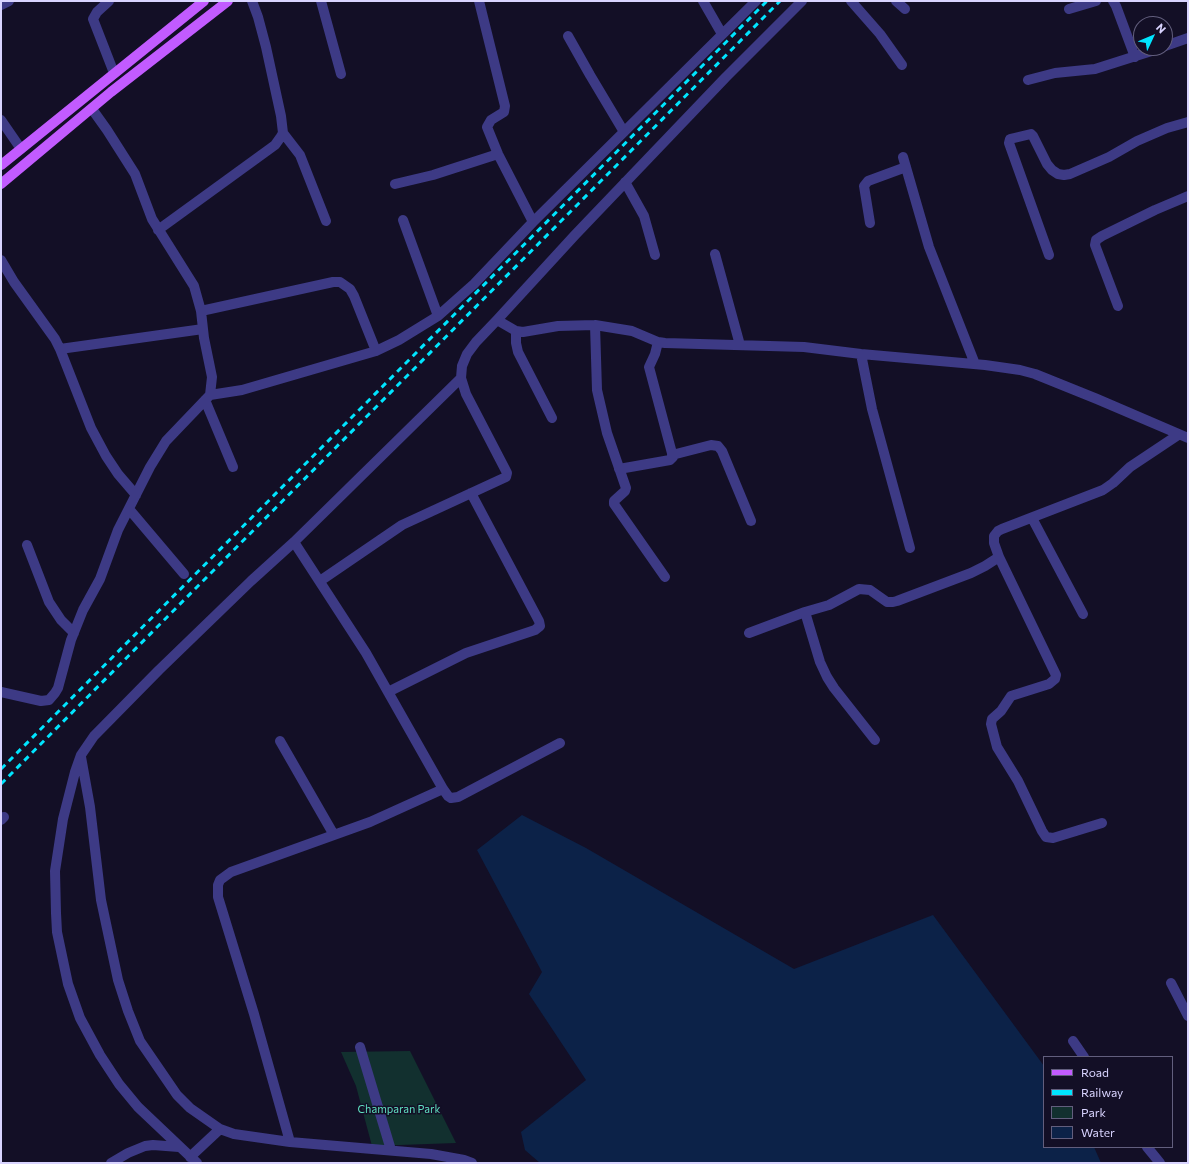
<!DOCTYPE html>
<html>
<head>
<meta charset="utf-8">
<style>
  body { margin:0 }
  #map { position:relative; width:1189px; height:1164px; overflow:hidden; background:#130f26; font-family:Commissioner,sans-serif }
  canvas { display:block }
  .frame { position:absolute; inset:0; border:2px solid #d9d4ff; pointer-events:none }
  .legend { position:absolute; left:1043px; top:1056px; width:130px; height:92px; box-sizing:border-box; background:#130f26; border:1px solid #625e7d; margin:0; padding:5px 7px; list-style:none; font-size:12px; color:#d9d4ff }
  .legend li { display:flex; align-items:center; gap:8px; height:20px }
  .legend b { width:20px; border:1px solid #625e7d }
  .north { position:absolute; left:1133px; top:16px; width:40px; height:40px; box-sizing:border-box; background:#130f26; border:1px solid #625e7d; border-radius:50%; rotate:46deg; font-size:11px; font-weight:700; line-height:16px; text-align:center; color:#d9d4ff }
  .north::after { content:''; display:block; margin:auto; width:14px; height:18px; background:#00e5ff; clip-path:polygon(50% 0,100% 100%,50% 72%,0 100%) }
</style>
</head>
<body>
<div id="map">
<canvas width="1189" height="1164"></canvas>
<div class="frame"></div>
<ul class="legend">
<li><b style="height:5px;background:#c25bff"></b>Road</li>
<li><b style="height:5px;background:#00e5ff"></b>Railway</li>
<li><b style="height:11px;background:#12302f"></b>Park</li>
<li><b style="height:11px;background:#0c2248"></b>Water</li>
</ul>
<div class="north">N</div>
</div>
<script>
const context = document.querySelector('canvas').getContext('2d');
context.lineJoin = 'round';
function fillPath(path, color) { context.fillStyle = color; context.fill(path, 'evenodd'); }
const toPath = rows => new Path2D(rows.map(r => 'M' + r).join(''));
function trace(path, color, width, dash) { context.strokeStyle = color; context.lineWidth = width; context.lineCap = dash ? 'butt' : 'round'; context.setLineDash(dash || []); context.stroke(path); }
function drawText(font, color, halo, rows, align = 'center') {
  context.font = font + ' Commissioner,sans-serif'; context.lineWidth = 3; context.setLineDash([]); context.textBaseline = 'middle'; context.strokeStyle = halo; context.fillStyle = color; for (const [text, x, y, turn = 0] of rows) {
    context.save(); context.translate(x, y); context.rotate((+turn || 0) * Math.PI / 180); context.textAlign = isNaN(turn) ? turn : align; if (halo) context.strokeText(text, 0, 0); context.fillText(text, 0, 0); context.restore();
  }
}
fillPath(toPath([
  [410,1051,456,1143,372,1146,356,1086,341,1052]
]), '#12302f');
fillPath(toPath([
  [522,815,586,848,794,969,933,915,1044,1066,1044,1147,1094,1147,1101,1163,540,1163,525,1150,521,1132,586,1080,529,994,542,972,477,850]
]), '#0c2248');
trace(toPath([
  [109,1,97,12,93,19,114,73],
  [321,1,341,74],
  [479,1,505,106,504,112,491,120,487,127,498,154,533,222],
  [703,1,722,34],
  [851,1,880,34,902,65],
  [896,1,905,9],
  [1113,1,1116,6,1135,57],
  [1,5,9,1],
  [1069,9,1096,1],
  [568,36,590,75,624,132],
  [1165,46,1188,38],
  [1028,80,1055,73,1095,69,1161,48],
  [1,120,21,149],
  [283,133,300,155,326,221],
  [903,157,929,247,975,364],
  [625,182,644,216,655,255],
  [395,184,433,175,498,154],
  [403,220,438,316],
  [870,223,864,186,868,181,906,167],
  [158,230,275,145,280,138,283,133,281,116,266,47,258,17,252,1],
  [715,254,740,345],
  [1049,255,1009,143,1010,139,1031,134,1033,136,1047,164,1052,170,1058,174,1064,175,1070,174,1109,157,1137,141,1167,128,1188,122],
  [1,260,14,282,55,339,60,349,91,428,106,456,118,474,136,495],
  [1118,306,1095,245,1096,240,1102,236,1155,210,1188,196],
  [201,311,333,282,340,282,350,289,354,296,376,351],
  [497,320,516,331,523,332,558,326,595,325,632,331,658,342,665,343,804,347,861,354,985,365,1020,370,1035,374,1097,399,1188,438],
  [595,325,597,390,607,433,626,488,625,491,614,501,614,504,665,577],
  [516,331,516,343,518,352,552,418],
  [60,349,203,329],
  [861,354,872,409,910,548],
  [210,395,242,390,376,351,399,340,438,316,474,284,533,222,756,1],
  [205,400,233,467],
  [672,455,711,445,718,446,722,451,751,521],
  [619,469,670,460,673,457,649,367,655,354,658,342],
  [129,509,184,574],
  [1032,518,1083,614],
  [294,542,366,653,443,789,448,796,451,798,458,797,560,743],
  [27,545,49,602,61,620,74,633],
  [320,581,402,525,506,477,507,473,505,469,466,394,461,378,462,366,467,354,476,342,497,320,575,235,726,77,802,1],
  [805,612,820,662,827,677,834,688,875,740],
  [749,633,805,612,829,605,859,589,870,590,887,602,893,602,897,601,971,573,985,566,999,557],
  [1,692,41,701,49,700,55,693,58,688,71,640,83,610,100,579,118,530,150,467,166,441,210,395,212,377,204,338,201,311,194,286,152,219,135,174,107,130,92,109],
  [388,692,466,653,535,630,540,626,539,621,471,493],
  [280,741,334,835],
  [81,757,90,807,101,900,118,980,128,1011,140,1041,177,1095,190,1108,220,1129,234,1134,290,1142,431,1154,464,1160,472,1163],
  [1,820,4,817],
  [1102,823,1053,838,1046,837,1042,831,1018,781,997,747,991,724,992,719,1001,711,1011,696,1049,684,1055,679,1056,675,999,557,994,543,994,536,998,531,1002,529,1103,490,1113,483,1130,467,1178,435],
  [1171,983,1188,1016],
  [1073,1041,1084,1057],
  [360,1047,391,1150],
  [290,1142,254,1014,218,897,218,885,220,880,231,872,370,822,443,789],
  [1147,1147,1160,1163],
  [190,1157,220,1129],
  [111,1163,128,1153,145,1146,153,1145,179,1147],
  [197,1163,138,1107,119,1084,100,1055,80,1018,68,984,57,932,56,913,55,871,63,819,75,772,81,755,94,736,159,670,251,581,294,542,461,378]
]), '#3d3a85', 10);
trace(toPath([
  [1,165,204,1],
  [1,184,111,92,228,1]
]), '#c25bff', 10);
trace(toPath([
  [1,769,767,1],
  [1,784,780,1]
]), '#00e5ff', 3, [6, 5]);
drawText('11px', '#5fe0c0', '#130f26', [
  ["Champaran Park",399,1109]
]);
</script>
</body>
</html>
